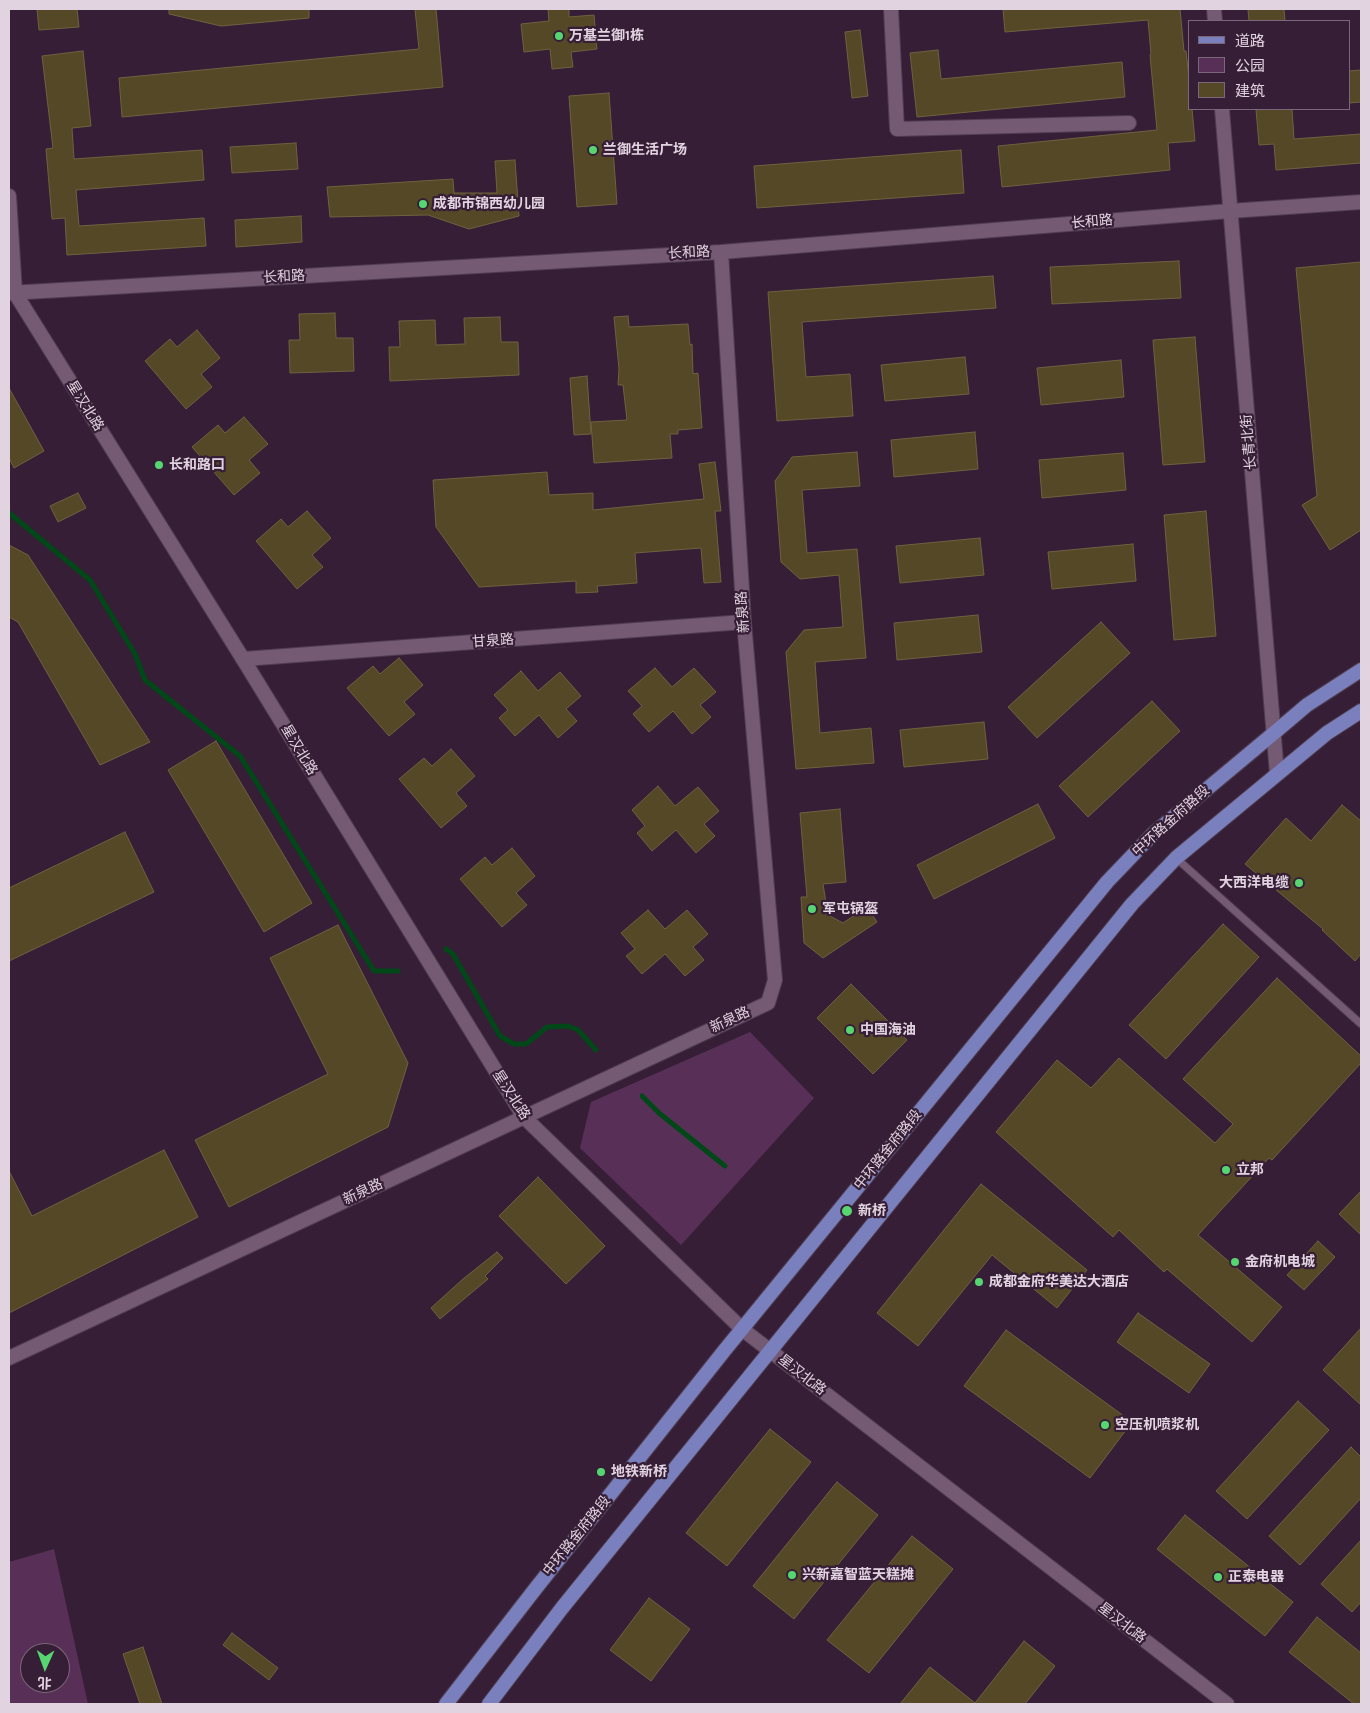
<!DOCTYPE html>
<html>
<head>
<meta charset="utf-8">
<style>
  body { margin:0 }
  #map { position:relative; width:1370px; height:1713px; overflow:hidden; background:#361f36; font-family:Karla,"Noto Sans SC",sans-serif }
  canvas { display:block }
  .frame { position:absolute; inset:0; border:10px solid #e2d3e1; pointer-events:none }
  .legend { position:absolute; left:1188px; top:20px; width:162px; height:90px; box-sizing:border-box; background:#361f36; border:1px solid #7b677a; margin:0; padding:6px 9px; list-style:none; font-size:15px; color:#e2d3e1 }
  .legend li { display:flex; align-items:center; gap:10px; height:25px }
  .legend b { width:25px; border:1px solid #7b677a }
  .north { position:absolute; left:20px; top:1643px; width:50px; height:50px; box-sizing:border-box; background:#361f36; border:1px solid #7b677a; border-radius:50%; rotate:182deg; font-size:14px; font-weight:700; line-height:20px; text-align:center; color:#e2d3e1 }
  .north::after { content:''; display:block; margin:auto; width:18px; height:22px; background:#56d671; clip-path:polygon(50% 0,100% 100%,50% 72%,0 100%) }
</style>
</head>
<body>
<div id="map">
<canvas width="1370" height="1713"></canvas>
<div class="frame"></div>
<ul class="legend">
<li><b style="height:6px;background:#7980bd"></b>道路</li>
<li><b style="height:14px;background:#583057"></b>公园</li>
<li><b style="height:14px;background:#554827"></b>建筑</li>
</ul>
<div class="north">北</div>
</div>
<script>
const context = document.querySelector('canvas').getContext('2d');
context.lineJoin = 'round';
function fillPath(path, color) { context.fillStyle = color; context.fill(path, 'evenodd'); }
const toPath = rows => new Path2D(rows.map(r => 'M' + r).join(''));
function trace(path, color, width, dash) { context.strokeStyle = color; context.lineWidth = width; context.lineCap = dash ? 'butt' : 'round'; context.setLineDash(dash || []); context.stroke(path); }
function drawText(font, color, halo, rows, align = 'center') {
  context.font = font + ' Karla,"Noto Sans SC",sans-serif'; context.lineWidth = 4.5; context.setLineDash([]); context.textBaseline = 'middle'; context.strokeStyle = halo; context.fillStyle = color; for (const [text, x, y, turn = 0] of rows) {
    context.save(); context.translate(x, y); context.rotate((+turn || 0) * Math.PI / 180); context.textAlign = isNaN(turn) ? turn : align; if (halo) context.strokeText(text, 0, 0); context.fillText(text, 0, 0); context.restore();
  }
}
fillPath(toPath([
  [750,1032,814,1098,681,1245,580,1148,591,1102],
  [54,1549,88,1704,9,1704,9,1562],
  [30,1653,60,1653,60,1683,30,1683]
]), '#583057');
trace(toPath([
  [9,513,90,580,135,654,145,680,240,756,374,971,398,971],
  [446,949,453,954,500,1036,514,1044,526,1044,547,1027,568,1026,578,1030,596,1050],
  [642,1096,659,1113,725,1166]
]), '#004817', 5);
const building = toPath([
  [37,9,77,9,79,27,39,30,37,9],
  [169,9,309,9,309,18,221,26,169,14,169,9],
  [415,9,436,9,443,87,122,117,119,78,419,49,415,9],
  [548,9,569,9,569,17,594,15,597,49,571,52,573,67,552,69,550,49,524,52,521,24,549,21,548,9],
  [1003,9,1180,9,1184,51,1186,51,1189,78,1189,109,1192,109,1195,141,1168,143,1170,170,1002,187,998,146,1157,130,1150,55,1151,54,1148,20,1005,32,1003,9],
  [1248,9,1284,9,1285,21,1249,21,1248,9],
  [860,30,868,96,852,98,845,32,860,30],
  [938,50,941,79,1122,62,1125,97,917,117,910,53,938,50],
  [83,51,91,126,72,128,74,159,202,150,204,180,76,190,79,226,204,218,206,246,67,255,65,218,52,219,46,149,53,148,42,56,83,51],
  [1361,70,1361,102,1349,103,1349,71,1361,70],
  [609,93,617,204,577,207,569,96,609,93],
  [1256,109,1292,109,1294,139,1361,134,1361,163,1276,170,1274,144,1259,145,1256,109],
  [296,143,298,169,232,173,230,147,296,143],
  [961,150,964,193,757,208,754,166,961,150],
  [515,160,519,216,469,229,428,215,330,217,327,187,453,179,454,193,497,193,495,161,515,160],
  [301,216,302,242,236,247,235,220,301,216],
  [1179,261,1181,298,1052,304,1050,267,1179,261],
  [1361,262,1361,530,1330,550,1302,505,1317,496,1296,268,1361,262],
  [993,276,996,308,802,322,806,377,850,374,853,416,777,421,768,292,993,276],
  [335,313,336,338,353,338,354,371,290,373,289,340,300,340,299,314,335,313],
  [628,316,629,327,688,324,690,345,692,344,693,374,698,373,702,428,678,430,678,434,670,434,672,458,594,463,591,422,627,420,623,385,618,385,619,369,614,317,628,316],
  [500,317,501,342,518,342,519,375,390,381,389,347,400,347,399,321,435,320,436,345,465,344,464,318,500,317],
  [197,330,220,358,201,374,212,387,186,409,145,361,170,339,177,347,197,330],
  [1195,337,1205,462,1163,465,1153,340,1195,337],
  [965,357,969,394,885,401,881,365,965,357],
  [1121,360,1124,397,1041,405,1037,368,1121,360],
  [587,376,591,434,574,435,570,378,587,376],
  [9,388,44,451,14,468,9,458,9,388],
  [244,417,268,444,249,460,260,473,234,495,192,447,218,425,225,433,244,417],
  [975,432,978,469,894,477,891,440,975,432],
  [857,452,860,486,802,490,807,553,857,549,866,658,815,662,820,733,871,728,874,763,796,769,786,652,804,630,843,627,839,575,800,579,781,562,775,481,792,457,857,452],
  [1123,453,1126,490,1042,498,1039,460,1123,453],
  [715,462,721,511,715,511,721,582,704,583,701,548,635,553,637,583,597,586,598,592,576,593,576,581,479,587,436,527,433,480,547,472,549,495,593,493,593,510,704,499,699,464,715,462],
  [78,493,86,508,58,522,50,506,78,493],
  [307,511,331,538,312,555,323,567,297,589,256,541,281,519,288,527,307,511],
  [1206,511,1216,636,1174,640,1164,515,1206,511],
  [980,538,984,575,900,583,896,546,980,538],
  [1133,544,1136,581,1052,589,1048,552,1133,544],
  [9,545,28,555,150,742,100,765,18,622,9,617,9,545],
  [978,615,982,652,897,660,894,623,978,615],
  [1101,622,1130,653,1037,738,1008,707,1101,622],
  [399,658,423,685,404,702,415,714,389,736,347,688,373,666,380,674,399,658],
  [655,668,672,687,694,668,716,692,700,705,711,717,692,734,673,711,649,732,633,714,642,706,628,691,655,668],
  [521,671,538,691,560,672,581,696,566,709,577,721,558,738,539,715,515,736,499,718,508,710,494,695,521,671],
  [1152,701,1180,731,1088,817,1059,786,1152,701],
  [984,722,988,759,904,767,900,730,984,722],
  [216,741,312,903,264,932,168,770,216,741],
  [451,749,475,776,456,793,467,806,441,828,399,779,424,758,432,766,451,749],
  [658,786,675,806,698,787,719,811,704,824,715,836,696,853,676,830,652,851,637,833,645,826,632,810,658,786],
  [1038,804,1055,838,934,899,917,865,1038,804],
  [1342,805,1361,821,1361,954,1355,961,1322,930,1323,929,1245,864,1286,818,1311,841,1342,805],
  [840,809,846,882,823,884,828,915,843,923,867,907,877,922,823,958,804,943,801,897,807,897,800,813,840,809],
  [125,832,154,892,9,961,9,888,125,832],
  [512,848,535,876,516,893,527,905,502,927,460,879,485,857,492,865,512,848],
  [648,910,665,929,687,910,708,934,693,947,704,960,685,976,665,954,642,974,626,956,635,949,621,933,648,910],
  [1223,924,1259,957,1166,1059,1129,1025,1223,924],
  [338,925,408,1063,388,1127,229,1207,195,1140,328,1074,270,958,338,925],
  [1277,978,1361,1056,1361,1063,1272,1160,1269,1158,1198,1235,1282,1307,1252,1342,1167,1269,1164,1272,1119,1230,1113,1237,996,1132,1057,1060,1091,1088,1119,1058,1215,1143,1233,1124,1183,1079,1277,978],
  [851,984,907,1040,873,1074,817,1018,851,984],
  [164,1150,198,1217,9,1313,9,1171,32,1216,164,1150],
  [538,1177,605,1246,566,1284,499,1216,538,1177],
  [981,1184,1087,1270,1057,1308,992,1255,918,1346,877,1313,981,1184],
  [1361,1191,1361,1235,1339,1214,1361,1191],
  [1318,1241,1335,1257,1304,1290,1287,1275,1318,1241],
  [497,1252,503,1258,485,1276,488,1279,440,1319,431,1308,463,1279,497,1252],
  [1138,1313,1210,1364,1189,1393,1117,1342,1138,1313],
  [1361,1328,1361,1405,1323,1370,1361,1328],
  [1006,1330,1132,1422,1090,1478,964,1386,1006,1330],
  [1298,1401,1329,1430,1247,1519,1216,1491,1298,1401],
  [770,1429,811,1462,727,1566,686,1533,770,1429],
  [1351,1447,1361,1457,1361,1498,1300,1565,1269,1536,1351,1447],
  [837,1482,878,1515,794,1619,753,1586,837,1482],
  [1185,1515,1293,1602,1265,1636,1157,1549,1185,1515],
  [912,1536,953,1569,869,1673,827,1640,912,1536],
  [1361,1540,1361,1602,1352,1612,1321,1584,1361,1540],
  [649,1598,690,1629,651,1681,610,1650,649,1598],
  [1317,1617,1361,1653,1361,1704,1354,1704,1289,1652,1317,1617],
  [232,1633,278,1668,269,1680,223,1645,232,1633],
  [1024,1641,1055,1666,1025,1704,900,1704,930,1667,975,1703,1024,1641],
  [143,1647,162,1704,140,1704,123,1654,143,1647]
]);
fillPath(building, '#554827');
trace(building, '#6f6140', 1);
const service = toPath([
  [1176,858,1361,1024]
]);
const minor = toPath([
  [891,9,897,129,1129,123],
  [1214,9,1215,21],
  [1222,109,1277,774],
  [243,659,744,622]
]);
const tertiary = toPath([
  [9,196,15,293,243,659,524,1117,742,1329,1227,1704],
  [9,293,721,252,1230,211,1361,202],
  [9,1358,768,1003,775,980,744,622,721,252]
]);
const primary = toPath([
  [446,1704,536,1588,724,1351,1107,882,1153,834,1274,733,1307,705,1361,670],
  [489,1704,562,1608,1132,904,1176,858,1327,733,1361,711]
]);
trace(service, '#503d50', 9);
trace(minor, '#503d50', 16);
trace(tertiary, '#503d50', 16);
trace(primary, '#503d50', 16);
trace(service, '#755a74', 7);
trace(minor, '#755a74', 14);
trace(tertiary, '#755a74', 14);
trace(primary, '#7980bd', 14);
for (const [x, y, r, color] of [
  [559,36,5,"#56d671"],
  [593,150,5,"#56d671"],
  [423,204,5,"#56d671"],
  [159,465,5,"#56d671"],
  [1299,883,5,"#56d671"],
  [812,909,5,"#56d671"],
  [850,1030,5,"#56d671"],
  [1226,1170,5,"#56d671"],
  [847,1211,6,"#56d671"],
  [1235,1262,5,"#56d671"],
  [979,1282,5,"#56d671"],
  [1105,1425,5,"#56d671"],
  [601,1472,5,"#56d671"],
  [792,1575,5,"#56d671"],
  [1218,1577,5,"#56d671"]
]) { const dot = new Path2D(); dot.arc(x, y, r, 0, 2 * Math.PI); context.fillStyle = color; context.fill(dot); trace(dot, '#361f36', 2); }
drawText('bold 14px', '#e2d3e1', '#361f36', [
  ["万基兰御1栋",569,36],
  ["兰御生活广场",603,150],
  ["成都市锦西幼儿园",433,204],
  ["长和路口",169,465],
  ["大西洋电缆",1289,883,"right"],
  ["军屯锅盔",822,909],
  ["中国海油",860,1030],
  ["立邦",1236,1170],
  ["新桥",858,1211],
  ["金府机电城",1245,1262],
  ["成都金府华美达大酒店",989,1282],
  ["空压机喷浆机",1115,1425],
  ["地铁新桥",611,1472],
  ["兴新嘉智蓝天糕摊",802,1575],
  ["正泰电器",1228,1577]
], 'left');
drawText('14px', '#e2d3e1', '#361f36', [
  ["长和路",1092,222,-5],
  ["长和路",689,253,-3],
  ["长和路",284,277,-3],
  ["星汉北路",85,406,58],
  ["长青北街",1249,442,-95],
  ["新泉路",743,612,-94],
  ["甘泉路",493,641,-4],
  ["星汉北路",299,750,59],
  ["中环路金府路段",1171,821,-42],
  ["新泉路",730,1020,-25],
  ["星汉北路",511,1095,57],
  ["中环路金府路段",888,1150,-51],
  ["新泉路",363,1192,-25],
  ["星汉北路",802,1375,38],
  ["中环路金府路段",577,1536,-51],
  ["星汉北路",1122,1623,38]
]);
</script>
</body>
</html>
